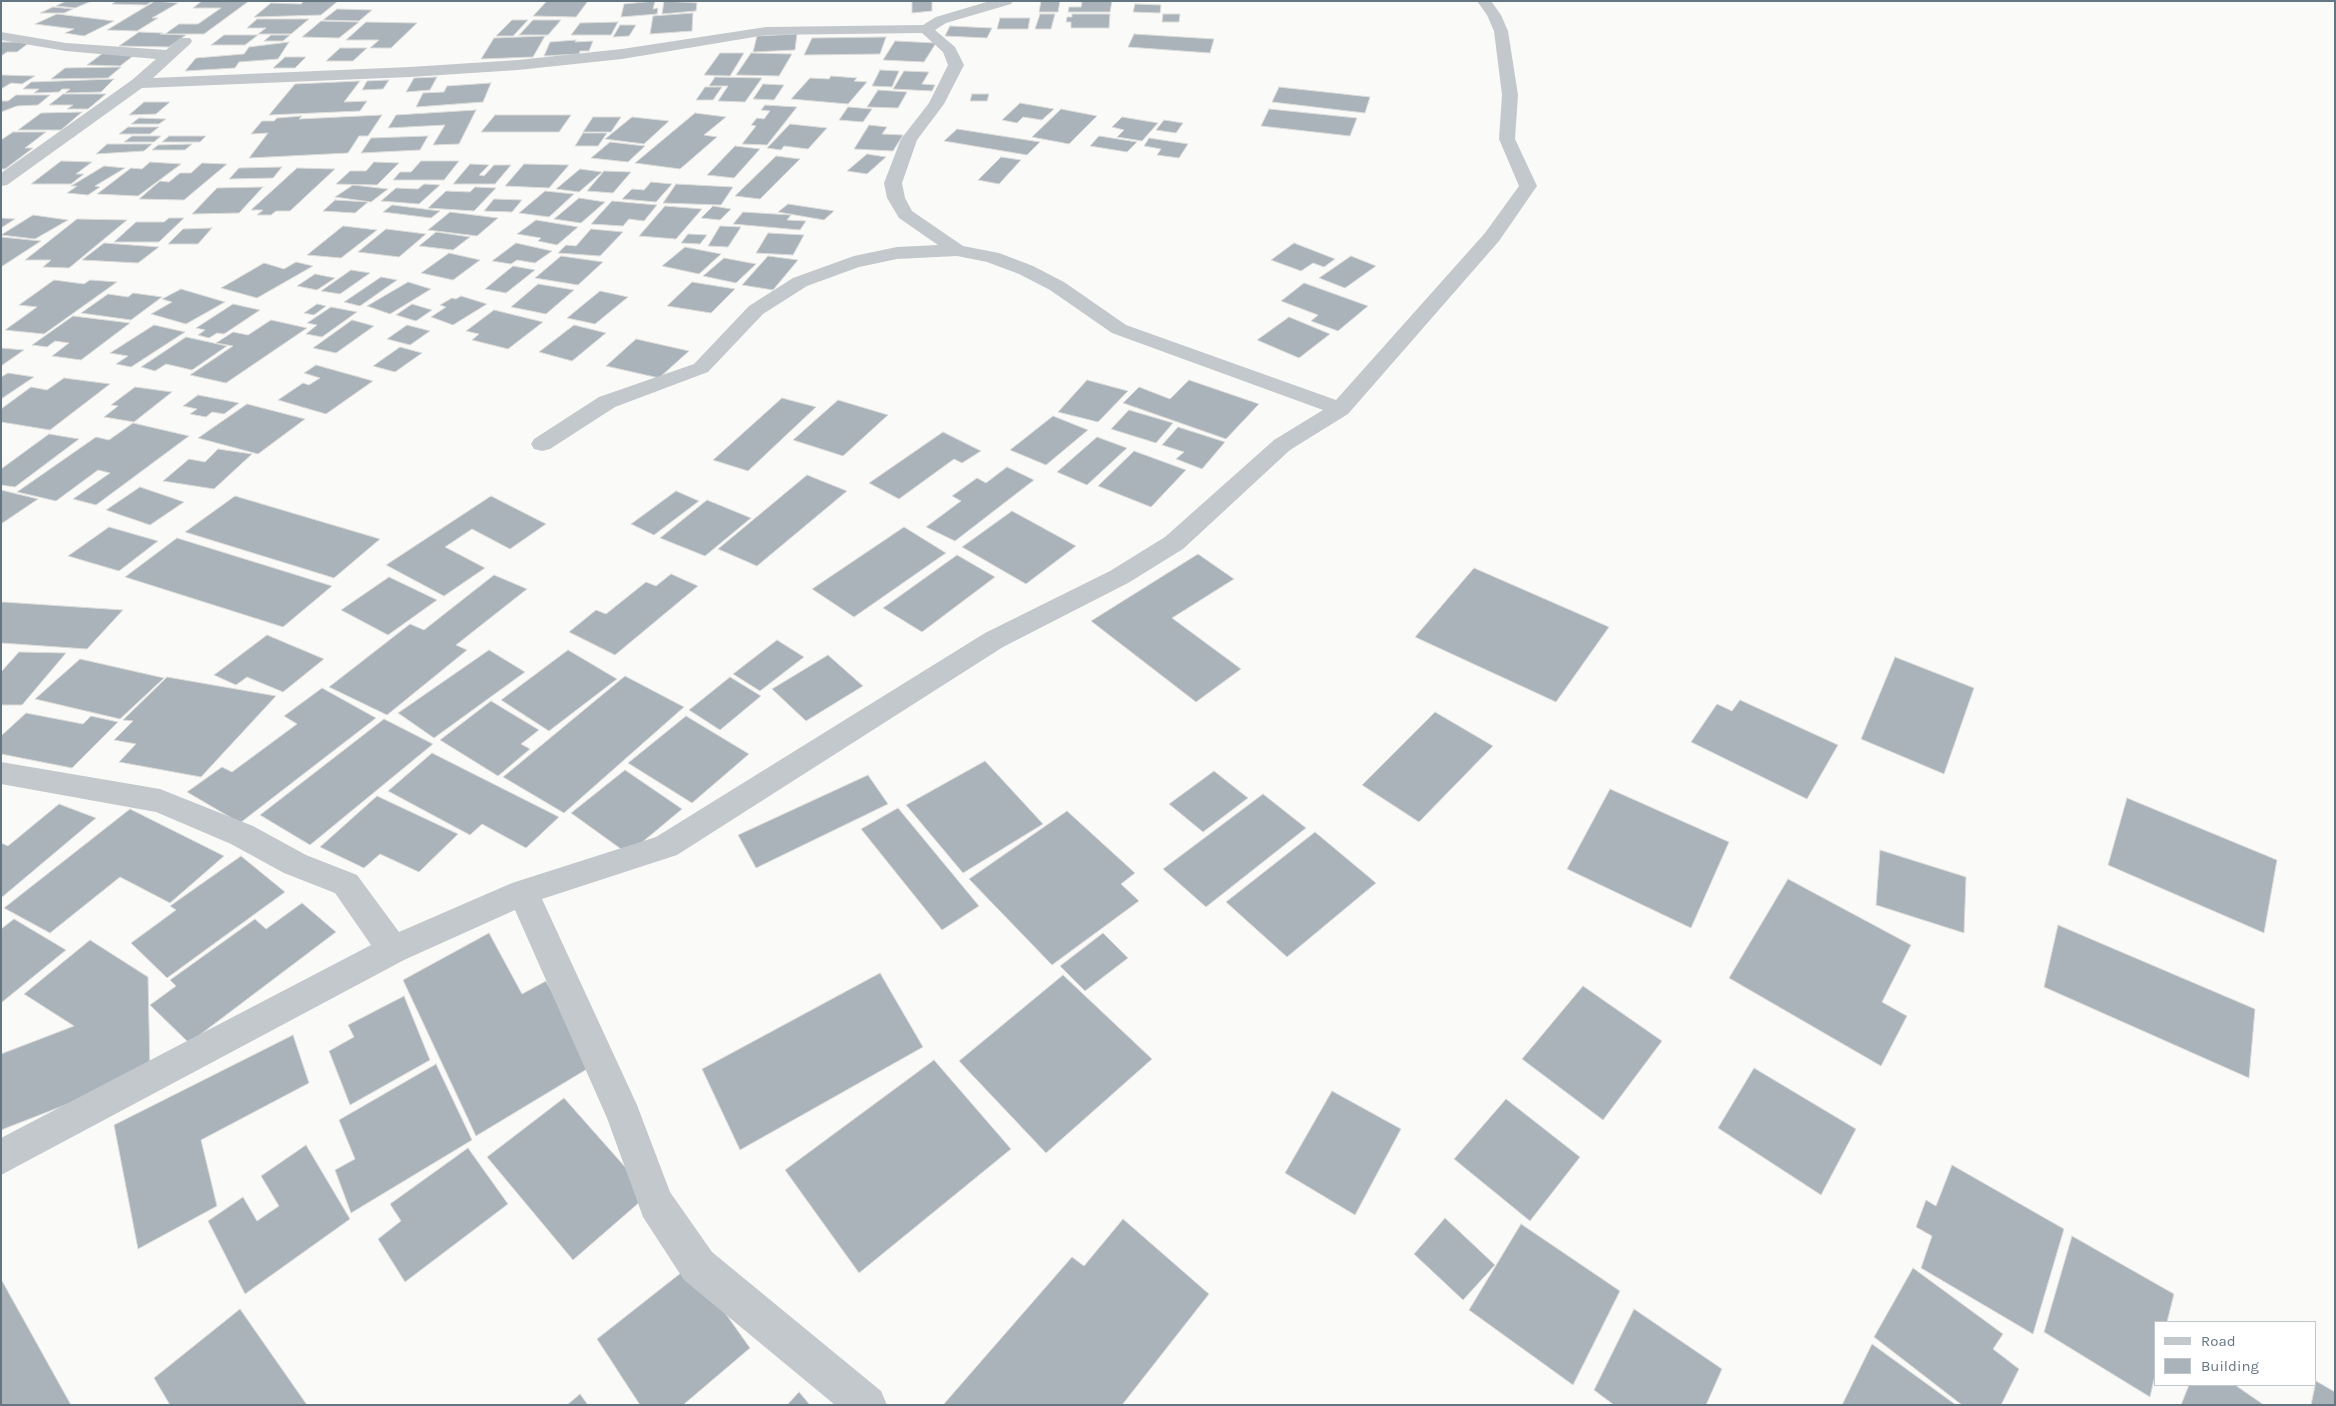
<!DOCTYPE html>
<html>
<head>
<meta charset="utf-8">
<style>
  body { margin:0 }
  #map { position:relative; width:2336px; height:1406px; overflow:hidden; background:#fafaf8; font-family:Karla,sans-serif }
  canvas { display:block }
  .frame { position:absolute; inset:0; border:2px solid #657683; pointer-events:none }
  .legend { position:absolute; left:2154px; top:1321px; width:162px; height:65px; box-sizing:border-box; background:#fff; border:1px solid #c1c8cd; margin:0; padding:6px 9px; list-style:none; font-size:15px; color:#657683 }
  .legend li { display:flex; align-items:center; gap:10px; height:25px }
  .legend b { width:25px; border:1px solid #c1c8cd }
</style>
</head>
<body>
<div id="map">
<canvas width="2336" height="1406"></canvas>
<div class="frame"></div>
<ul class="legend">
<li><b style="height:6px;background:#c3c8cc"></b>Road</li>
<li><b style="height:14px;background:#aab3b9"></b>Building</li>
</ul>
</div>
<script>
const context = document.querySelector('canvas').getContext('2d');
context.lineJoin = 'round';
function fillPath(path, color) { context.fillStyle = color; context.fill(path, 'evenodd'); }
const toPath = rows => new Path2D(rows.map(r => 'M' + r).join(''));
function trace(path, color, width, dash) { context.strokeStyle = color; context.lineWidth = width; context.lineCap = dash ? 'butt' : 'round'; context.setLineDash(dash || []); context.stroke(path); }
const building = toPath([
  [66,1,92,1,75,8,56,6,66,1],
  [116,1,153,1,146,5,112,4,116,1],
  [155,1,178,3,152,18,158,18,137,31,107,30,155,1],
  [202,1,249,1,204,34,165,34,179,24,198,24,221,8,193,8,202,1],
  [304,1,338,1,321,15,254,17,271,3,301,4,304,1],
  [547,1,588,1,576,17,533,16,547,1],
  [655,1,653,9,658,8,657,14,621,17,624,4,655,1],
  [664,1,697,3,696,11,662,14,664,1],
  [912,1,932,1,932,11,912,13,912,1],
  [1041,1,1060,1,1058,12,1039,12,1041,1],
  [1070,1,1112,1,1110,12,1068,12,1069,7,1081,7,1082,2,1070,1],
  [1135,4,1161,5,1160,13,1133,12,1135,4],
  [53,7,73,9,64,13,40,13,53,7],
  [337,9,372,10,359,21,323,20,337,9],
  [693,13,692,31,650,34,653,16,693,13],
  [57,14,114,21,84,36,65,33,74,29,35,24,57,14],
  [1040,14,1055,14,1051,29,1035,29,1040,14],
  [1072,14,1110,14,1109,28,1071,28,1071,22,1066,22,1067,17,1072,17,1072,14],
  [1163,14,1180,14,1179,22,1162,22,1163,14],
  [1000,18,1030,18,1028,29,997,29,1000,18],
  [257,19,309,19,291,34,258,34,266,28,247,28,257,19],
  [512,20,528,20,513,36,496,36,512,20],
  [533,20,561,20,548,35,519,35,533,20],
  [321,21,359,22,339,38,302,37,321,21],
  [366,22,417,23,391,48,370,48,379,40,346,40,366,22],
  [618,22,611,35,571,35,580,23,618,22],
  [620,25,636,25,629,36,613,37,620,25],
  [950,26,992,28,987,38,945,36,950,26],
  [139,32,163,33,160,34,186,35,169,47,119,46,139,32],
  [797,34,795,50,753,52,757,36,797,34],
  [1134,34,1214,39,1210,53,1128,47,1134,34],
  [224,35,258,35,245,45,211,45,224,35],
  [271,35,290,35,283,41,264,41,271,35],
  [545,36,533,57,481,59,494,38,545,36],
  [886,37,880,54,804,55,812,38,886,37],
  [576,40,575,42,593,41,589,51,580,51,579,54,544,56,550,42,576,40],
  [895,41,936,43,924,62,883,60,895,41],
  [1,42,30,42,17,52,7,52,1,56,1,42],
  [289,42,278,59,239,62,235,68,185,71,196,58,244,54,249,47,289,42],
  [340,48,367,48,353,61,326,61,340,48],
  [103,53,137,53,120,66,87,65,103,53],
  [720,53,744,53,730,76,704,75,720,53],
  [751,53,792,54,779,76,736,75,751,53],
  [285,57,306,57,295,68,273,68,285,57],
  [121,67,108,78,51,79,65,68,121,67],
  [880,70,899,71,892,87,872,86,880,70],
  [904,71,929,72,922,84,935,85,932,91,893,89,904,71],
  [1,75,2,75,35,76,22,84,11,83,1,89,1,75],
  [831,76,857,78,854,81,867,82,848,104,791,99,810,78,829,79,831,76],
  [437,77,430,90,406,92,414,78,437,77],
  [715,77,762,78,745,102,718,101,728,86,709,86,715,77],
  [114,79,101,92,65,93,70,89,62,89,59,92,34,93,39,89,23,89,31,82,114,79],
  [389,80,383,89,362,90,367,81,389,80],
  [360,81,344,102,367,101,360,111,269,115,295,84,360,81],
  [491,83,483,102,416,107,423,93,444,92,447,86,491,83],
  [763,84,784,85,774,100,753,99,763,84],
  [705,87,722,87,713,100,696,100,705,87],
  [1279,87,1370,97,1365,113,1272,102,1279,87],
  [878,90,907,92,898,108,867,107,878,90],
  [63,94,106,94,88,109,67,109,73,105,49,105,63,94],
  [972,94,989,94,987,101,970,101,972,94],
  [16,95,50,95,38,105,17,106,1,112,1,101,8,101,16,95],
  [144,102,170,102,156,114,129,115,144,102],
  [1020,103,1054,109,1042,120,1023,117,1017,123,1002,120,1020,103],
  [765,105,797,107,767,145,742,144,756,126,751,125,757,118,764,119,770,111,761,110,765,105],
  [848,107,872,109,863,122,839,120,848,107],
  [1061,109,1097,116,1069,144,1032,137,1061,109],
  [1269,109,1357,118,1350,136,1261,126,1269,109],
  [476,110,459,144,433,145,445,125,388,128,396,115,476,110],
  [82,112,61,130,18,130,41,113,82,112],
  [695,113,726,117,704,135,717,137,680,169,635,163,695,113],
  [382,115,368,136,359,136,348,153,249,158,268,133,251,134,262,121,274,121,277,118,302,116,299,119,382,115],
  [495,115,571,115,559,132,481,132,495,115],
  [593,117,621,117,611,132,583,132,593,117],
  [632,117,669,121,644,144,605,139,632,117],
  [1122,117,1158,123,1142,141,1117,137,1124,130,1112,127,1122,117],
  [139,118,166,119,159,124,131,124,139,118],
  [1164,120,1183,123,1176,133,1156,130,1164,120],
  [790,124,827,128,808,149,784,146,781,150,767,148,790,124],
  [869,125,887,127,882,134,903,135,893,151,854,149,869,125],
  [128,127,159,127,150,134,119,134,128,127],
  [957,129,1040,142,1027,155,944,141,957,129],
  [13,132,46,132,25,148,33,148,5,169,1,169,1,140,13,132],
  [583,133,607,133,598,146,575,146,583,133],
  [132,136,161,136,154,142,124,142,132,136],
  [169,136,206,136,200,142,162,142,169,136],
  [428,136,420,150,361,153,371,138,428,136],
  [1099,136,1137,142,1127,152,1090,146,1099,136],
  [1149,138,1188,144,1179,158,1157,155,1161,149,1144,146,1149,138],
  [610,142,645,146,628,162,591,158,610,142],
  [107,144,152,144,144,151,96,154,107,144],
  [192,144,185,150,152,150,158,145,192,144],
  [735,146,760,149,734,178,707,175,735,146],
  [867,154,886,157,867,174,847,171,867,154],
  [776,156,800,159,760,199,735,196,776,156],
  [1001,157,1021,160,999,184,978,180,1001,157],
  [61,161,92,162,76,174,84,174,71,184,31,184,61,161],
  [421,161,459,161,444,180,393,180,400,172,411,172,421,161],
  [150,162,181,164,138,196,97,194,131,168,142,169,150,162],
  [374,162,399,163,377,185,336,184,350,171,366,171,374,162],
  [202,163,227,164,184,200,139,199,160,181,169,182,180,173,191,173,202,163],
  [470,164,489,165,479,175,484,176,494,165,511,165,495,184,453,184,470,164],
  [524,164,569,165,549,188,505,186,524,164],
  [104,166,125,168,95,186,100,187,88,195,67,193,77,186,71,186,104,166],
  [282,167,273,178,229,179,239,168,282,167],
  [297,168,335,169,290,211,276,211,271,215,257,215,263,210,251,210,297,168],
  [580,169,602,172,579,192,556,189,580,169],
  [604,171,631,172,613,193,587,191,604,171],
  [651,182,672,184,656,202,622,199,632,189,644,190,651,182],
  [424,184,440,185,419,204,381,201,396,188,418,189,424,184],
  [676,184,733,187,721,205,663,203,676,184],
  [353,185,388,189,371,202,335,197,353,185],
  [263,187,239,213,192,214,217,188,263,187],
  [475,187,496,188,474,211,428,208,446,191,470,192,475,187],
  [545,191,574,194,549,217,519,213,545,191],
  [579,198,605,202,581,223,554,219,579,198],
  [494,199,522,200,512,212,484,211,494,199],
  [335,200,368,202,355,213,323,211,335,200],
  [612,201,657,205,644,221,629,219,623,226,591,224,612,201],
  [788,204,834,211,824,220,778,212,788,204],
  [392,205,440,211,431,218,383,212,392,205],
  [665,206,702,209,676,239,639,236,665,206],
  [713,206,731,209,720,220,701,218,713,206],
  [450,212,498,218,477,236,428,230,450,212],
  [743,212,791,215,787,220,806,221,800,230,733,224,743,212],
  [33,215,68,220,35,239,1,235,33,215],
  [1,218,15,219,1,228,1,218],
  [169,218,184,218,159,242,114,242,136,222,164,222,169,218],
  [77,219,127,220,69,268,43,267,51,260,25,260,77,219],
  [536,220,578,227,557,245,538,241,541,238,517,234,536,220],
  [343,226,377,230,341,258,307,255,343,226],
  [720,226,741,227,728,247,708,246,720,226],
  [212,228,198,244,168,244,183,229,212,228],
  [386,229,426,234,399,257,358,252,386,229],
  [591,229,623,232,600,256,558,253,566,245,576,246,591,229],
  [436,232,470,237,453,250,419,246,436,232],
  [768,233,804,235,793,255,756,253,768,233],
  [688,234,707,235,700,244,681,243,688,234],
  [1,237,41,241,1,267,1,237],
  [104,243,159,247,138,263,82,260,104,243],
  [516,243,552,251,535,263,517,260,511,264,492,261,516,243],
  [1294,243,1335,259,1324,267,1313,263,1301,271,1271,260,1294,243],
  [685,247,721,254,699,274,662,266,685,247],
  [449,253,480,260,453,280,421,273,449,253],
  [561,256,603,262,578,285,535,278,561,256],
  [768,256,798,260,773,290,742,285,768,256],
  [1351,256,1376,266,1345,288,1319,278,1351,256],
  [724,258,756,264,736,283,703,276,724,258],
  [296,262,313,266,257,298,221,288,264,263,284,269,296,262],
  [513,266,535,270,506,293,485,289,513,266],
  [351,270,370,273,340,294,321,291,351,270],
  [315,274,335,278,317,290,297,286,315,274],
  [381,277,397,280,360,306,344,302,381,277],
  [54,280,84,284,90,280,117,282,44,334,5,330,37,307,19,305,54,280],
  [408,282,431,289,390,314,367,306,408,282],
  [692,282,735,289,711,313,667,306,692,282],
  [1304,283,1368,306,1338,331,1311,321,1318,315,1281,301,1304,283],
  [538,284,574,290,546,314,511,307,538,284],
  [181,289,225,302,186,324,151,314,172,302,162,299,181,289],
  [600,291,628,297,595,324,567,318,600,291],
  [133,293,162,297,131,320,81,313,108,294,128,297,133,293],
  [461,296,487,304,453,325,431,317,446,307,440,305,452,298,456,299,461,296],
  [233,304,260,310,224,334,217,333,209,338,198,335,205,330,196,328,233,304],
  [317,304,326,306,314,315,304,313,317,304],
  [412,304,432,310,416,321,396,315,412,304],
  [331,307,357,312,322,337,306,334,317,325,307,323,331,307],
  [494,310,543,322,508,349,472,340,479,334,466,331,494,310],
  [73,316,130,323,81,360,52,356,69,343,55,341,47,347,32,345,73,316],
  [1289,317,1330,334,1299,358,1257,340,1289,317],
  [271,320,307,328,226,383,190,375,233,346,216,343,233,332,248,335,271,320],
  [352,320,374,326,336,353,313,348,352,320],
  [154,325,185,332,131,367,116,364,128,356,110,353,154,325],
  [407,325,430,331,410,345,387,339,407,325],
  [574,325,606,333,572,361,539,352,574,325],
  [186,337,227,346,192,370,166,364,155,371,141,367,186,337],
  [636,339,689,351,659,378,606,366,636,339],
  [400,347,422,353,395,372,373,366,400,347],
  [1,348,24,350,1,366,1,348],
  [316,365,373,381,326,414,278,400,303,383,309,385,320,378,304,373,316,365],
  [8,373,34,377,1,399,1,377,8,373],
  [64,378,110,384,50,430,1,422,1,409,31,387,47,390,64,378],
  [1087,380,1128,391,1098,422,1058,412,1087,380],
  [1189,380,1259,404,1226,439,1123,403,1139,387,1170,399,1189,380],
  [135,387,172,392,134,422,104,417,118,406,111,405,135,387],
  [198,395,239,403,224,414,212,412,206,417,190,414,197,409,183,406,198,395],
  [782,398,816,407,748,471,713,460,782,398],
  [838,400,888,415,843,456,793,440,838,400],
  [247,404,305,419,258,454,198,438,247,404],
  [1129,410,1173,423,1156,443,1111,429,1129,410],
  [1053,416,1088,430,1046,465,1010,450,1053,416],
  [133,423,189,436,96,505,73,499,110,473,98,470,56,501,17,492,96,437,109,440,133,423],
  [1178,427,1225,442,1202,469,1176,459,1184,452,1162,445,1178,427],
  [943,432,981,451,962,463,954,459,899,499,869,483,943,432],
  [49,434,79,439,15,487,1,485,1,469,49,434],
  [1097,437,1127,448,1087,485,1057,472,1097,437],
  [218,449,252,454,214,489,163,481,189,459,205,462,218,449],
  [1134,451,1186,470,1151,507,1098,486,1134,451],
  [1007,467,1034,480,955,541,926,527,961,501,952,496,977,478,986,483,1007,467],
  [807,475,847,491,757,566,718,549,807,475],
  [140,487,184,502,150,525,106,510,140,487],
  [1,490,38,499,1,524,1,490],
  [676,491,699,501,654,535,631,524,676,491],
  [235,496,380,539,334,578,185,532,235,496],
  [491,496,546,524,510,549,472,529,445,547,485,568,444,596,386,565,491,496],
  [707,500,751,518,705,556,660,538,707,500],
  [1012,511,1076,546,1026,584,962,547,1012,511],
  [109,527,158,541,119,571,68,556,109,527],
  [904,527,946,553,854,617,812,589,904,527],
  [177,538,332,586,283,627,125,577,177,538],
  [1198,554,1234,579,1172,618,1241,669,1196,702,1091,621,1198,554],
  [957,555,995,577,922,632,883,608,957,555],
  [1474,568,1609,627,1556,702,1415,637,1474,568],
  [671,574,698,586,615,655,569,632,596,610,606,614,646,582,656,586,671,574],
  [494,575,527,589,456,645,467,650,387,715,329,687,410,624,424,630,494,575],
  [389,577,437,600,388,635,341,610,389,577],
  [3,602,123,610,87,649,1,643,1,604,3,602],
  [267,635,324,659,283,692,247,677,236,685,214,675,267,635],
  [777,640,804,657,760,691,733,674,777,640],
  [489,650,525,672,434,738,398,713,489,650],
  [568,650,617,679,549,731,501,700,568,650],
  [19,652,66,653,22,705,1,705,1,672,19,652],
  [828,655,863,686,806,721,772,689,828,655],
  [1895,657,1974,688,1944,774,1861,739,1895,657],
  [80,659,164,678,120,719,35,699,80,659],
  [625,676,684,707,564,813,503,777,625,676],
  [167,677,276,696,201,777,119,762,136,744,114,740,133,721,123,720,167,677],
  [730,677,761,696,720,730,689,710,730,677],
  [322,688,376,718,240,823,187,792,222,767,232,772,297,724,284,716,322,688],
  [1740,700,1838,745,1807,799,1691,742,1717,704,1732,711,1740,700],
  [491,701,539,730,521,744,530,749,498,776,440,740,491,701],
  [1435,712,1493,746,1419,822,1362,785,1435,712],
  [26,713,83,724,91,716,118,722,72,768,1,754,1,736,26,713],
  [686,716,749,754,692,803,628,763,686,716],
  [384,719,433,744,310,845,260,815,384,719],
  [432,753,559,817,526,848,482,824,470,835,388,791,432,753],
  [985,761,1043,824,963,873,906,805,985,761],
  [625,770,682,809,628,854,571,813,625,770],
  [1214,771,1248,798,1203,832,1169,804,1214,771],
  [868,775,888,804,756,868,738,835,868,775],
  [1610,789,1729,842,1691,928,1567,869,1610,789],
  [1263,794,1306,828,1206,907,1163,869,1263,794],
  [377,796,458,834,419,872,380,854,364,868,320,847,377,796],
  [2127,798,2277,860,2264,933,2108,865,2127,798],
  [59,804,96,818,1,898,1,843,8,846,59,804],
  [898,808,979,906,942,930,861,829,898,808],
  [130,809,224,856,170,903,120,877,50,933,4,908,130,809],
  [1067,811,1135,873,1121,884,1139,901,1052,965,969,879,1067,811],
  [1315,832,1376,883,1287,957,1226,902,1315,832],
  [1880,850,1966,877,1964,933,1876,905,1880,850],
  [241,856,285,892,167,978,131,943,176,910,170,906,241,856],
  [1788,879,1911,945,1882,1002,1907,1016,1881,1066,1729,978,1788,879],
  [302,903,336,932,189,1043,150,1005,176,986,170,980,255,919,266,929,302,903],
  [14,919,66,950,1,1003,1,929,14,919],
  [2058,925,2255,1009,2249,1078,2044,987,2058,925],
  [489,933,522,994,546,981,592,1066,476,1136,403,980,489,933],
  [1103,933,1128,958,1085,991,1060,966,1103,933],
  [90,940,148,977,150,1072,1,1130,1,1054,74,1026,24,994,90,940],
  [880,973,923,1047,740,1150,702,1069,880,973],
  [1063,975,1152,1059,1046,1153,959,1061,1063,975],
  [1583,986,1662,1041,1603,1120,1522,1059,1583,986],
  [404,996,430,1060,350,1105,329,1051,354,1037,348,1025,404,996],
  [293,1035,309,1083,201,1140,217,1206,138,1249,114,1125,293,1035],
  [934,1060,1011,1149,859,1273,785,1170,934,1060],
  [436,1064,472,1140,351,1213,335,1170,355,1159,339,1120,436,1064],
  [1754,1068,1856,1129,1821,1195,1718,1128,1754,1068],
  [1332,1091,1401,1129,1355,1215,1285,1173,1332,1091],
  [564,1098,649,1194,573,1260,487,1157,564,1098],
  [1506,1099,1580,1157,1530,1221,1454,1159,1506,1099],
  [306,1145,350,1219,245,1294,208,1221,243,1197,257,1221,279,1206,261,1176,306,1145],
  [468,1148,508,1204,405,1282,378,1239,401,1221,390,1204,468,1148],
  [1952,1165,2064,1229,2033,1334,1921,1268,1932,1236,1916,1227,1926,1200,1936,1206,1952,1165],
  [1445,1218,1495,1265,1463,1300,1414,1254,1445,1218],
  [1123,1219,1209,1294,1122,1405,943,1405,1072,1257,1084,1266,1123,1219],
  [1521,1224,1620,1291,1573,1385,1469,1310,1521,1224],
  [2072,1236,2174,1294,2167,1322,2155,1322,2155,1375,2150,1397,2044,1332,2072,1236],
  [691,1265,750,1348,683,1405,640,1405,597,1339,691,1265],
  [1913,1268,2003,1334,1993,1349,2019,1369,2001,1405,1962,1405,1874,1337,1913,1268],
  [1,1279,71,1405,1,1405,1,1279],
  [240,1309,307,1405,170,1405,154,1378,240,1309],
  [1634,1309,1722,1369,1706,1405,1614,1405,1594,1390,1634,1309],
  [1872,1344,1956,1405,1842,1405,1872,1344],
  [2316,1381,2335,1392,2335,1405,2311,1405,2316,1381],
  [2189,1385,2235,1385,2264,1405,2181,1405,2189,1385],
  [799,1392,810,1405,787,1405,799,1392],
  [580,1394,588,1405,567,1405,580,1394]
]);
fillPath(building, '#aab3b9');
trace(building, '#dcdcda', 1);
fillPath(toPath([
  [990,1,1013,1,1011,4,946,23,935,30,955,47,964,65,944,104,917,140,902,183,905,198,912,211,963,246,999,253,1033,266,1064,282,1126,325,1336,400,1485,233,1519,186,1499,139,1502,95,1494,31,1487,15,1477,1,1491,1,1501,15,1508,31,1518,95,1515,139,1537,186,1499,241,1348,414,1290,450,1183,549,1128,583,1003,647,677,855,542,899,637,1105,670,1192,712,1252,881,1391,887,1405,835,1405,684,1280,643,1217,607,1118,515,910,404,960,1,1175,1,1138,371,945,335,893,284,873,231,844,156,812,1,784,1,762,160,789,253,826,306,855,357,875,399,932,512,883,656,837,985,633,1110,571,1165,537,1274,440,1323,410,1112,333,1050,290,1019,274,987,262,957,256,897,259,859,267,807,286,763,314,708,372,615,407,550,449,542,451,534,449,531,444,534,439,599,397,694,364,749,306,793,278,854,256,897,247,938,245,899,218,887,198,884,183,901,139,929,103,948,65,943,52,922,33,766,35,622,59,518,70,410,77,142,88,7,185,1,186,1,173,132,80,156,59,66,51,1,40,1,32,66,43,166,50,180,38,190,38,192,41,190,44,153,78,410,67,518,60,622,49,766,27,923,25,936,17,990,1]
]), '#c3c8cc');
</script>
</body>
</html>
